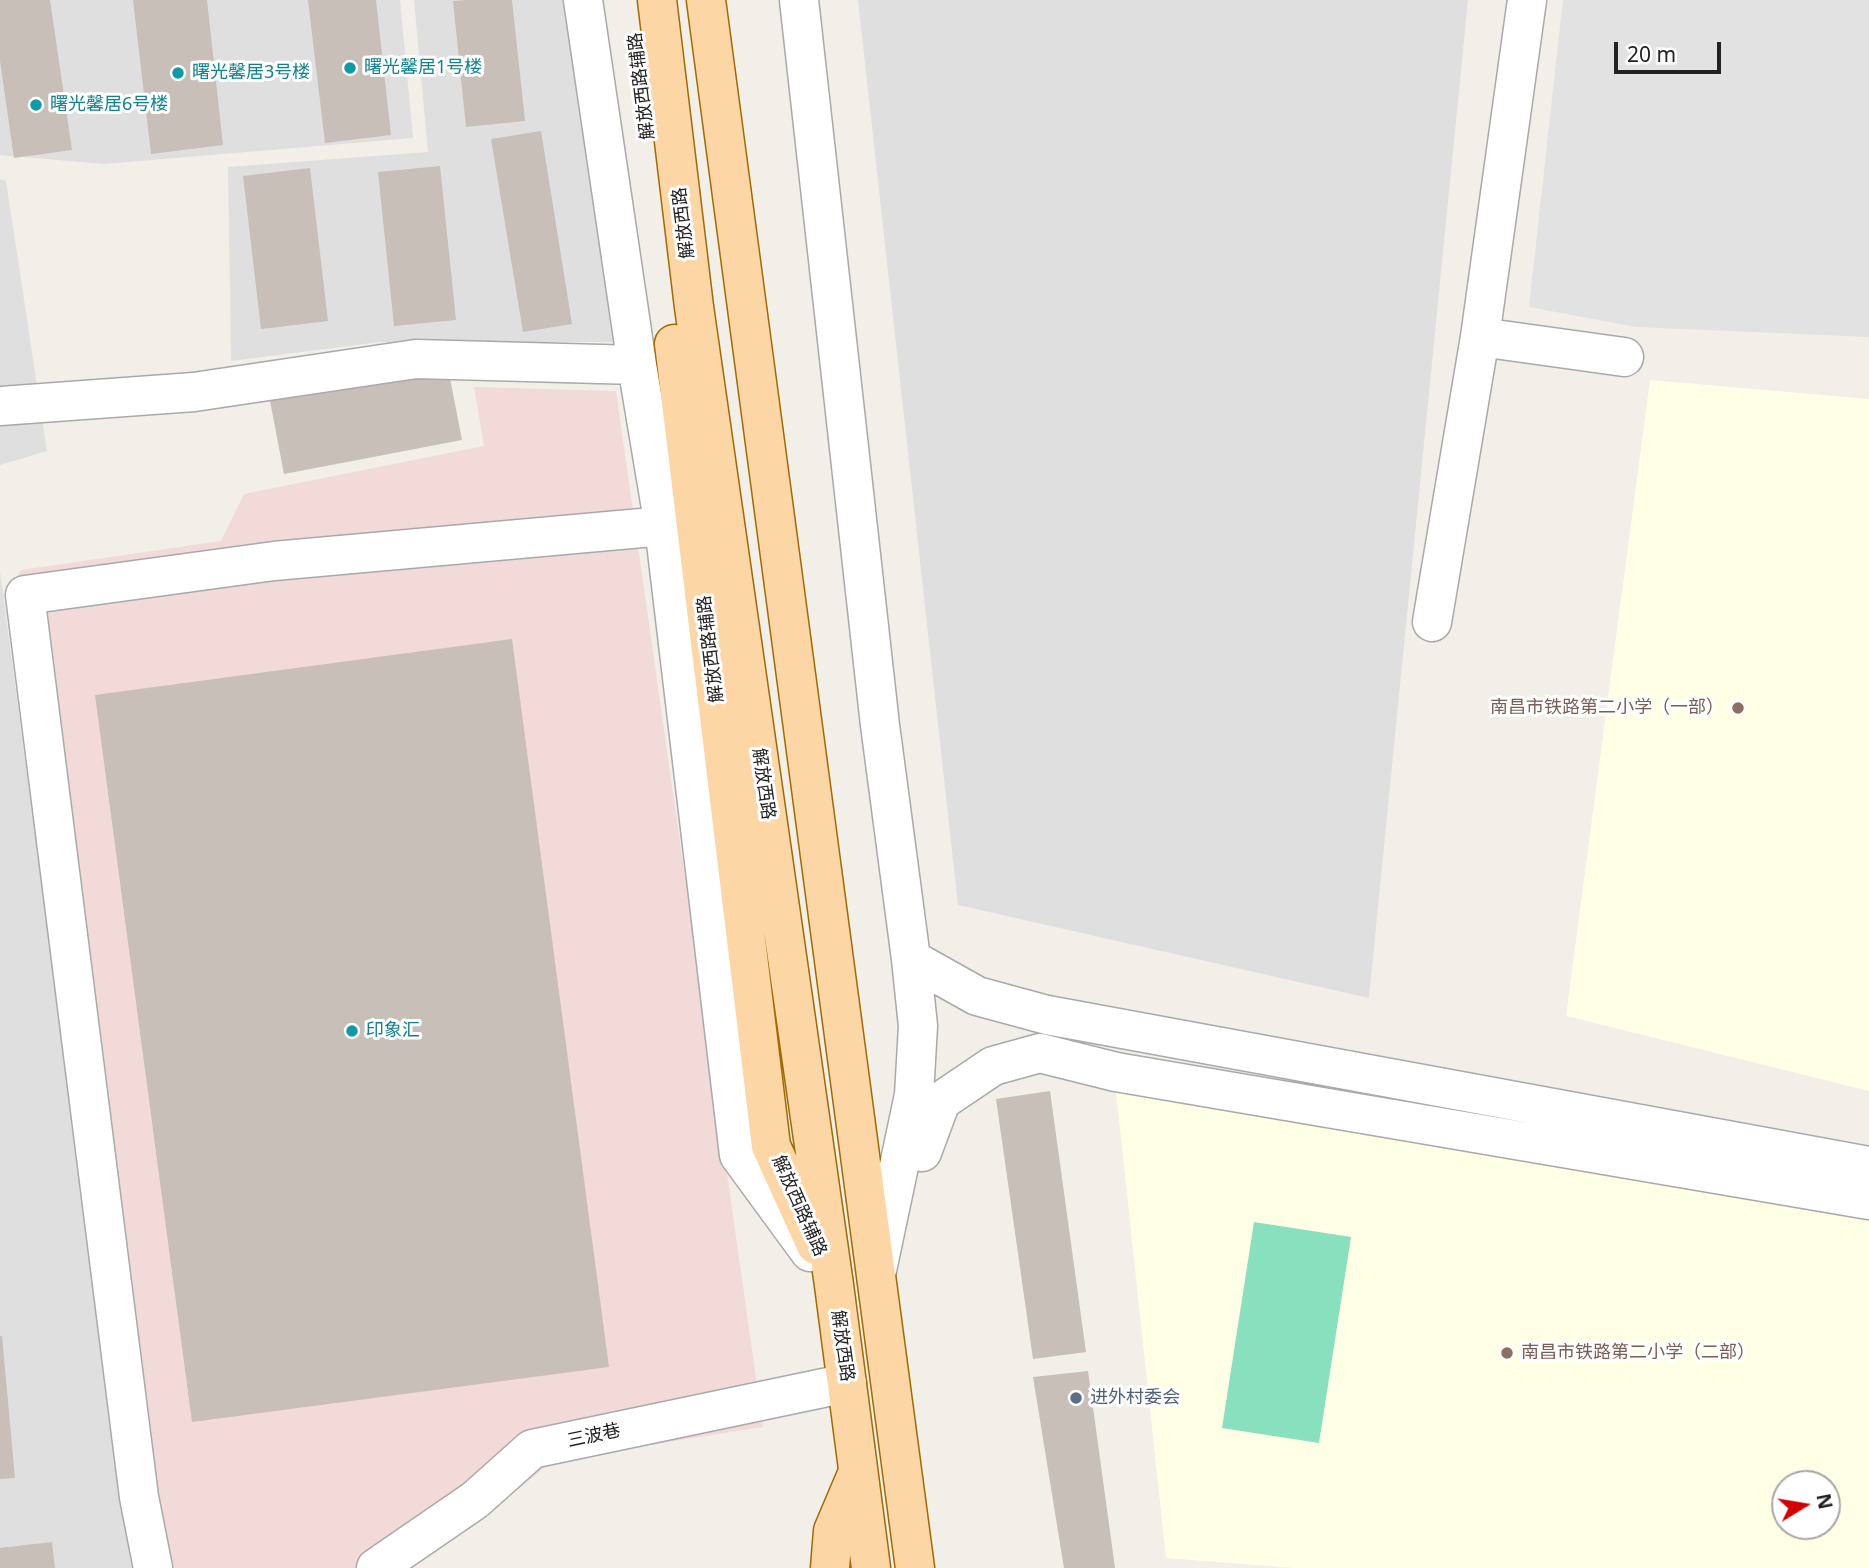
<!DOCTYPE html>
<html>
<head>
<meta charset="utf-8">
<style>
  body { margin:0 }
  #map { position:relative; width:1869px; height:1568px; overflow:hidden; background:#f2efe9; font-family:"Noto Sans",sans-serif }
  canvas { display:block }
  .north { position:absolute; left:1771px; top:1470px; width:70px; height:70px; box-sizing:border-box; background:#fff; border:2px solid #a7a7a7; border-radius:50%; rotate:79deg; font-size:19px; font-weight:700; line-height:28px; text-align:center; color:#222 }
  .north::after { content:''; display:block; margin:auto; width:24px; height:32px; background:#d40000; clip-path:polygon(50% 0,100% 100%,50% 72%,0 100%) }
  .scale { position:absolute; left:1614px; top:42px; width:107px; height:32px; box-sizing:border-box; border:4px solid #222; border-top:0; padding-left:9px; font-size:21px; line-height:24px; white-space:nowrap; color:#222; -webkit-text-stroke:5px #fff; paint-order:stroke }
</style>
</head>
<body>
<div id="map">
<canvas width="1869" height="1568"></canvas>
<div class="north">N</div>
<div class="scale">20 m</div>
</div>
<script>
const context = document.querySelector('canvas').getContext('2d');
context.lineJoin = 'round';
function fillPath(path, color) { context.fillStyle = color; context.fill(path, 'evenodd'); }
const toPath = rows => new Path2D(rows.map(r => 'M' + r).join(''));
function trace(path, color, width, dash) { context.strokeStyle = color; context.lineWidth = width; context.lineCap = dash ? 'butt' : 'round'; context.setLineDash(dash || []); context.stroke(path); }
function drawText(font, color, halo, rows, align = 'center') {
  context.font = font + ' "Noto Sans","Noto Sans SC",sans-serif'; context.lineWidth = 6; context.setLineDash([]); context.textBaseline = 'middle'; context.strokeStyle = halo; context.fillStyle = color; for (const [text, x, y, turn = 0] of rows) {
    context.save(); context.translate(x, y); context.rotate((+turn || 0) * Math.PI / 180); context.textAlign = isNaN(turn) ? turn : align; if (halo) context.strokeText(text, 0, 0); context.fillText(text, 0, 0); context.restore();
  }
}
fillPath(toPath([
  [0,0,400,0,413,138,104,164,0,155],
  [414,0,565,0,616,342,380,342,231,361,228,167,428,152],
  [858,0,1468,0,1369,998,958,905],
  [0,179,6,181,47,451,0,465],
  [0,571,133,1568,0,1568]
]), '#e0dfdf');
fillPath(toPath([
  [474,387,616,391,763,1427,553,1460,525,1484,411,1568,142,1568,10,588,21,570,221,541,244,494,484,446]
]), '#f2dad9');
fillPath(toPath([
  [1650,380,1869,399,1869,1091,1566,1016],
  [1116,1091,1869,1221,1869,1568,1295,1568,1166,1558],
  [1785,1484,1827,1484,1827,1526,1785,1526]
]), '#ffffe5');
fillPath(toPath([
  [1254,1222,1351,1237,1319,1443,1222,1428]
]), '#88e0be');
fillPath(toPath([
  [1563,0,1869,0,1869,337,1636,327,1529,307]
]), '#e2e2e2');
fillPath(toPath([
  [0,0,50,0,72,150,14,158,0,61],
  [133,0,207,0,223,145,151,154],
  [308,0,376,0,391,135,325,143],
  [466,0,512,0,525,121,466,127,453,1],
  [541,131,572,324,523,332,491,139],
  [440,166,456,320,394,326,378,172],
  [310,168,328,321,261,329,243,176],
  [448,368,462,440,284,474,270,401],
  [512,639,609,1367,192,1422,95,695],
  [1050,1091,1086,1352,1033,1359,996,1099],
  [0,1336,2,1336,15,1478,0,1479],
  [1088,1371,1115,1568,1064,1568,1033,1377],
  [52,1542,55,1568,0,1568,0,1548]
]), '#c7bfb8');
const minor = toPath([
  [583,0,637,365,664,526,739,1155,810,1252],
  [799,0,880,725,911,959,918,1026,914,1095,877,1270],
  [1480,337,1624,357],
  [0,406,194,392,416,359,637,365],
  [1432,622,1480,337,1527,0],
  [911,959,977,996,1047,1015,1869,1166],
  [922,1152,941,1101,993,1066,1040,1053,1116,1072,1869,1200],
  [153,1568,139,1497,25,595,274,561,664,526],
  [376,1568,475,1500,532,1449,847,1383]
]);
const major = toPath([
  [657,0,694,307,834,1285,871,1568],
  [706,0,915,1568],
  [674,344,771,1146,816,1245],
  [830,1568,833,1531,858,1472]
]);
trace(minor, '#a9a9a9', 41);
trace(major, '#a06b00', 41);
trace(minor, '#fff', 38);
trace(major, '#fcd6a4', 38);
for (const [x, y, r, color] of [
  [350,68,7,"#0f9aa8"],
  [178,73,7,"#0f9aa8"],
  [36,105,7,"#0f9aa8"],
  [1738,708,7,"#8d6e63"],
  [352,1031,7,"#0f9aa8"],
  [1507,1353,7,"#8d6e63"],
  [1076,1398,7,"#5c6f8a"]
]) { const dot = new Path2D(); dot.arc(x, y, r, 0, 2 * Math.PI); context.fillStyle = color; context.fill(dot); trace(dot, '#fff', 2.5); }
drawText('18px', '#0d838f', '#fff', [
  ["曙光馨居1号楼",364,68],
  ["曙光馨居3号楼",192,73],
  ["曙光馨居6号楼",50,105],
  ["印象汇",366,1031]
], 'left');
drawText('18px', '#222', '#fff', [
  ["解放西路辅路",642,86,-97],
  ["解放西路",684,223,-97],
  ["解放西路辅路",711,649,-97],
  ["解放西路",763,784,82],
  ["解放西路辅路",799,1206,66],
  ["解放西路",842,1346,82],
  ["三波巷",594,1436,-12]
]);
drawText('18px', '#785e54', '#fff', [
  ["南昌市铁路第二小学（一部）",1724,708],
  ["南昌市铁路第二小学（二部）",1521,1353,"left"]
], 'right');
drawText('18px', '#4e5e75', '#fff', [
  ["进外村委会",1090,1398]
], 'left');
</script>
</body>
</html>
